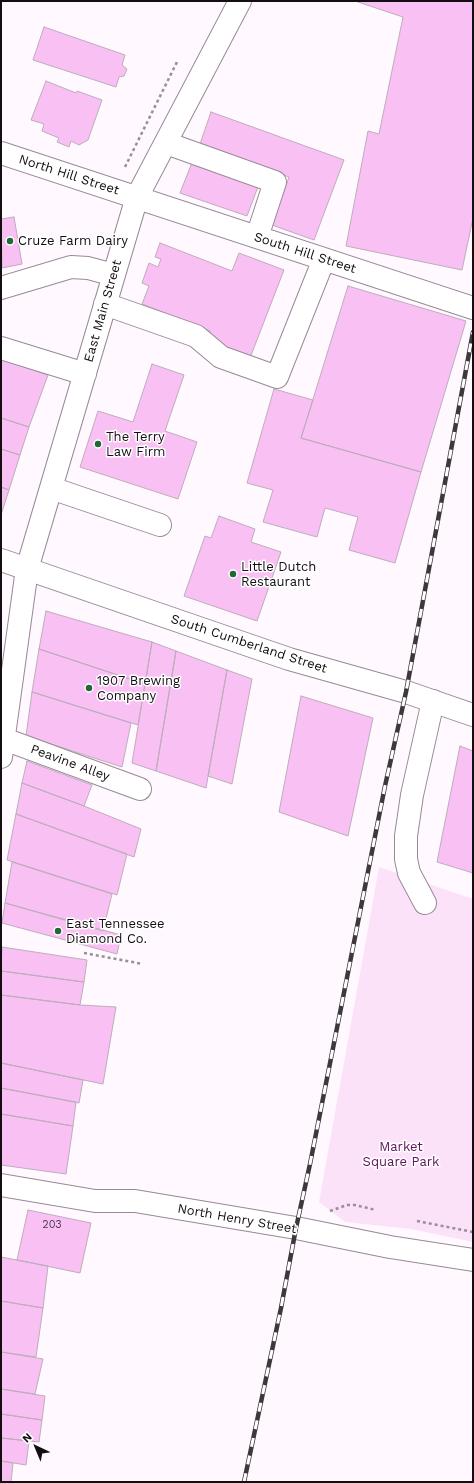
<!DOCTYPE html>
<html>
<head>
<meta charset="utf-8">
<style>
  body { margin:0 }
  #map { position:relative; width:474px; height:1483px; overflow:hidden; background:#fff8fe; font-family:"Work Sans",sans-serif }
  canvas { display:block }
  .frame { position:absolute; inset:0; border:2px solid #140e13; pointer-events:none }
  .north { position:absolute; left:16px; top:1427px; width:40px; height:40px; -webkit-text-stroke:3px #fff; paint-order:stroke; rotate:316deg; font-size:11px; font-weight:700; line-height:16px; text-align:center; color:#140e13 }
  .north::after { content:''; display:block; margin:auto; width:14px; height:18px; background:#140e13; clip-path:polygon(50% 0,100% 100%,50% 72%,0 100%) }
</style>
</head>
<body>
<div id="map">
<canvas width="474" height="1483"></canvas>
<div class="frame"></div>
<div class="north">N</div>
</div>
<script>
const context = document.querySelector('canvas').getContext('2d');
context.lineJoin = 'round';
function fillPath(path, color) { context.fillStyle = color; context.fill(path, 'evenodd'); }
const toPath = rows => new Path2D(rows.map(r => 'M' + r).join(''));
function trace(path, color, width, dash) { context.strokeStyle = color; context.lineWidth = width; context.lineCap = dash ? 'butt' : 'round'; context.setLineDash(dash || []); context.stroke(path); }
function drawText(font, color, halo, rows, align = 'center') {
  context.font = font + ' "Work Sans",sans-serif'; context.lineWidth = 3; context.setLineDash([]); context.textBaseline = 'middle'; context.strokeStyle = halo; context.fillStyle = color; for (const [text, x, y, turn = 0] of rows) {
    context.save(); context.translate(x, y); context.rotate((+turn || 0) * Math.PI / 180); context.textAlign = isNaN(turn) ? turn : align; if (halo) context.strokeText(text, 0, 0); context.fillText(text, 0, 0); context.restore();
  }
}
fillPath(toPath([
  [379,867,473,899,473,1242,411,1229,345,1222,319,1202]
]), '#fce2f9');
const building = toPath([
  [355,1,473,1,473,218,462,270,346,246,368,131,379,134,403,17,355,1],
  [44,27,125,55,122,65,127,69,124,76,119,77,116,87,33,60,44,27],
  [46,81,76,93,77,91,102,100,88,140,79,145,71,141,69,147,57,142,59,138,42,131,44,124,31,120,46,81],
  [211,112,344,160,314,240,272,225,289,177,200,144,211,112],
  [193,160,259,184,247,216,180,193,193,160],
  [14,217,22,264,2,268,1,219,14,217],
  [160,243,232,271,239,253,284,270,250,358,209,343,210,331,142,304,149,286,142,283,149,263,158,267,161,259,155,257,160,243],
  [348,286,466,321,421,472,301,438,348,286],
  [1,359,48,375,29,427,1,418,1,359],
  [152,364,184,375,165,431,197,442,178,499,80,467,98,411,133,422,152,364],
  [274,389,313,400,301,438,421,472,395,563,349,550,358,517,325,508,317,537,263,522,273,490,247,483,274,389],
  [1,418,29,427,20,455,1,449,1,418],
  [1,449,20,455,9,490,1,487,1,449],
  [1,487,9,490,1,515,1,487],
  [219,516,255,529,251,542,281,552,257,621,184,596,205,536,211,538,219,516],
  [46,611,152,642,145,684,39,649,46,611],
  [152,642,176,651,156,771,132,763,152,642],
  [39,649,145,684,138,725,32,692,39,649],
  [176,651,227,670,206,788,156,771,176,651],
  [227,670,252,679,232,784,208,776,227,670],
  [32,692,131,723,122,767,26,736,32,692],
  [301,696,373,718,348,836,279,812,301,696],
  [460,746,473,751,473,873,437,862,460,746],
  [27,761,92,785,84,806,22,783,27,761],
  [22,783,84,806,141,829,134,857,16,814,22,783],
  [16,814,127,854,117,895,7,860,16,814],
  [12,862,112,894,103,931,5,903,12,862],
  [5,903,121,935,117,954,2,923,5,903],
  [2,947,87,960,84,982,1,971,2,947],
  [1,971,84,982,80,1005,1,995,1,971],
  [1,995,80,1005,116,1007,103,1084,1,1063,1,995],
  [1,1063,83,1080,79,1103,1,1088,1,1063],
  [1,1088,76,1102,73,1126,1,1114,1,1088],
  [1,1114,73,1126,66,1174,1,1165,1,1114],
  [28,1210,91,1223,80,1273,17,1260,28,1210],
  [1,1257,48,1266,43,1308,1,1301,1,1257],
  [1,1301,43,1308,36,1357,1,1352,1,1301],
  [1,1352,43,1359,35,1394,1,1389,1,1352],
  [1,1389,45,1396,42,1420,1,1414,1,1389],
  [1,1414,42,1420,39,1442,1,1438,1,1414],
  [1,1438,29,1441,26,1465,1,1461,1,1438],
  [1,1461,13,1463,11,1482,1,1482,1,1461]
]);
fillPath(building, '#f9c0f4');
trace(building, '#bdacbb', 1);
const minor = toPath([
  [166,143,275,182,257,237],
  [1,153,473,308],
  [1,288,71,267,88,268,114,275],
  [105,304,196,336,221,357,277,377,324,259],
  [1,348,85,374],
  [51,488,160,525],
  [1,737,4,739,140,789],
  [1,757,27,569,137,197,240,1],
  [425,903,409,873,406,859,406,836,412,795,433,701],
  [1,1185,95,1201,135,1201,296,1228,390,1247,473,1260]
]);
const major = toPath([
  [1,560,289,659,406,692,473,715]
]);
trace(minor, '#988997', 24);
trace(major, '#988997', 24);
trace(toPath([
  [125,167,177,62],
  [84,953,143,964],
  [330,1211,347,1205,355,1205,376,1210],
  [417,1221,473,1232]
]), '#979196', 2.5, [3, 3]);
trace(minor, '#fff', 22);
trace(major, '#fff', 22);
const rail = toPath([
  [244,1482,281,1308,296,1228,310,1164,385,786,406,692,473,332]
]);
trace(rail, '#3e383d', 4.5);
trace(rail, '#fff', 3, [9]);
for (const [x, y, r, color] of [
  [10,241,4,"#206835"],
  [98,444,4,"#206835"],
  [233,574,4,"#206835"],
  [89,688,4,"#206835"],
  [58,931,4,"#206835"]
]) { const dot = new Path2D(); dot.arc(x, y, r, 0, 2 * Math.PI); context.fillStyle = color; context.fill(dot); trace(dot, '#fff', 1.5); }
drawText('11px', '#4d3a4b', null, [
  ["203",52,1225]
]);
drawText('13px', '#140e13', '#fff', [
  ["North Hill Street",69,175,18],
  ["South Hill Street",305,253,18],
  ["East Main Street",103,311,-74],
  ["South Cumberland Street",249,644,18],
  ["Peavine Alley",70,763,20],
  ["North Henry Street",237,1219,10]
]);
drawText('13px', '#140e13', '#fff', [
  ["Cruze Farm Dairy",18,241],
  ["The Terry",106,437],
  ["Law Firm",106,452],
  ["Little Dutch",241,567],
  ["Restaurant",241,582],
  ["1907 Brewing",97,681],
  ["Company",97,696],
  ["East Tennessee",66,924],
  ["Diamond Co.",66,939]
], 'left');
drawText('13px', '#631161', '#fff', [
  ["Market",401,1147],
  ["Square Park",401,1162]
]);
</script>
</body>
</html>
